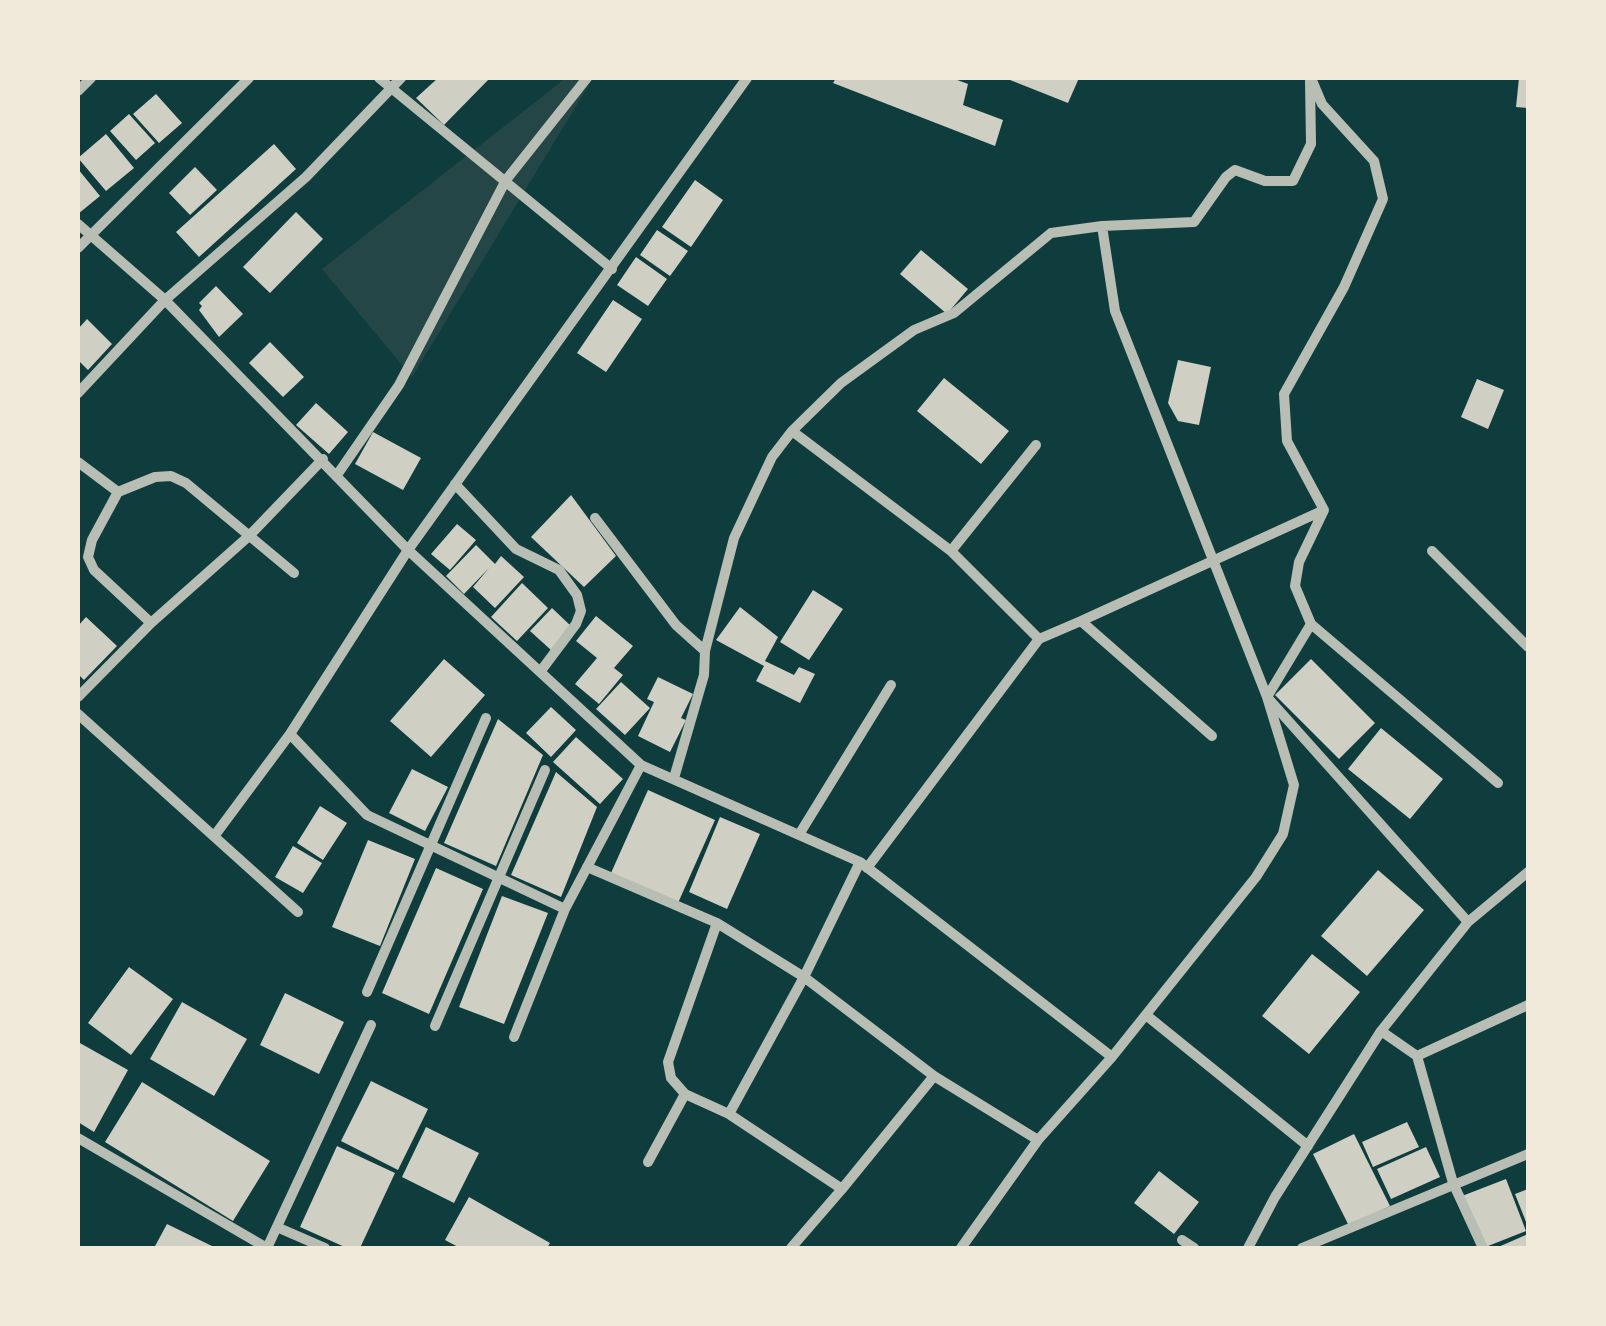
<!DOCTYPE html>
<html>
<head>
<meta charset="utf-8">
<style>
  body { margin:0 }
  #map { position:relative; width:1606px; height:1326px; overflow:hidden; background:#0f3d3e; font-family:"Archivo Narrow",sans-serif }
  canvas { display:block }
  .frame { position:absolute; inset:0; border:80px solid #f1e9da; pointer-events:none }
</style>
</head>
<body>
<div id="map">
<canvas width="1606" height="1326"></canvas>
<div class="frame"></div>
</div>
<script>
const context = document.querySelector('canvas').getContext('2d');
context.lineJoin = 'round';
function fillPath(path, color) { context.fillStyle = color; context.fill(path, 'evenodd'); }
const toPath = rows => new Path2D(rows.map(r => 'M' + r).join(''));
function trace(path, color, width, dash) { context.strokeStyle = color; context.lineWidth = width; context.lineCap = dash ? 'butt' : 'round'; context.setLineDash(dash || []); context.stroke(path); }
fillPath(toPath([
  [566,78,593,78,412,377,322,269]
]), '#244646');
fillPath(toPath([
  [438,78,490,78,444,125,416,98],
  [836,78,952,78,968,84,963,105,1003,120,995,146,833,83],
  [1005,78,1079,78,1068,103],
  [1519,78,1528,78,1528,108,1516,107],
  [156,94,182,123,159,143,133,114],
  [129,114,155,143,136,160,110,131],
  [106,134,134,168,106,191,78,158],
  [274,144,296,169,199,257,176,232],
  [195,167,217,190,190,215,169,193],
  [78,169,100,196,78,214],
  [695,180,723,200,691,247,662,227],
  [296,212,323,239,270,293,243,267],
  [657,230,688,251,670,276,640,255],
  [921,250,968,289,947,314,900,274],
  [636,257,667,279,648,306,617,285],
  [216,286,243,314,219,337,199,310,202,306,199,303],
  [613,300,642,319,606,372,577,353],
  [87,319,112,344,88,370,78,360,78,329],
  [270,342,304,377,283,397,249,363],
  [1178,360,1211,367,1199,425,1178,421,1168,403],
  [944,378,1009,431,981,464,917,411],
  [1477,379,1504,390,1488,429,1461,417],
  [316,403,348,432,329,454,296,425],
  [373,432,421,458,403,490,355,464],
  [571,495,616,556,584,587,531,537],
  [457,524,476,540,450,570,431,554],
  [476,545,495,564,501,556,524,577,495,608,473,587,489,568,464,594,446,576],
  [522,583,548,608,517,641,491,617],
  [813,590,843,609,809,660,780,642],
  [740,607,778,637,765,661,794,675,799,667,815,674,800,703,756,681,764,666,716,640],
  [552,608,572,627,551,650,530,631],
  [596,616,633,646,614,668,623,675,599,704,575,684,597,658,576,641],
  [86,617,117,646,84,680,78,674,78,626],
  [444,659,485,695,431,757,390,721],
  [1311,659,1375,723,1339,759,1275,695],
  [658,677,693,694,681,718,686,720,670,752,638,736,654,702,647,699],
  [621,682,650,708,625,735,596,709],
  [551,707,576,730,551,757,526,733],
  [498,719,543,755,496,866,444,843],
  [1381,728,1443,779,1410,819,1348,769],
  [576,737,623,779,600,804,553,762],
  [412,769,448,787,425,831,389,813],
  [556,772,597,807,561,897,511,875],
  [648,790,715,820,678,903,611,873],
  [320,806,347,823,323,860,297,843],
  [720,817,760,834,727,909,689,892],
  [368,840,415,859,380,946,332,927],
  [293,846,322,863,303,893,275,877],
  [436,868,483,889,429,1014,382,993],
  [1378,870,1424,910,1367,976,1321,936],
  [502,896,548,913,504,1024,459,1007],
  [1312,954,1360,992,1309,1054,1262,1016],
  [129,967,173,999,131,1055,88,1023],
  [285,993,344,1022,319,1074,260,1045],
  [182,1002,247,1039,214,1096,150,1059],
  [78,1042,128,1070,94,1132,78,1122],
  [371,1081,428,1109,398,1170,341,1141],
  [142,1082,270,1161,233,1221,105,1142],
  [1407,1122,1419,1147,1373,1167,1362,1142],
  [426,1127,479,1153,454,1203,402,1177],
  [1354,1134,1390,1206,1349,1226,1313,1154],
  [337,1146,395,1173,360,1248,347,1248,300,1227],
  [1426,1147,1440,1177,1391,1199,1377,1169],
  [1159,1171,1199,1202,1174,1234,1134,1203],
  [1506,1179,1526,1231,1483,1248,1462,1196],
  [1528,1189,1528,1227,1515,1194],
  [469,1197,550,1243,547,1248,460,1248,445,1240],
  [167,1224,216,1248,154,1248],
  [1528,1234,1528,1248,1496,1248]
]), '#cfcfc3');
trace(toPath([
  [379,78,612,269],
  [1311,78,1322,104,1374,161,1383,199,1344,287,1284,394,1287,441,1324,510,1299,562,1295,586,1311,624,1267,697,1468,922],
  [78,91,91,78],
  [78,224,165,300,408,550,641,765,860,862,1112,1057],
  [78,248,249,78],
  [78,393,165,300,306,177,401,78],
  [792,431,841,383,914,330,954,313,1051,233,1102,226,1194,222,1226,177,1235,170,1265,181,1293,181,1311,144,1310,81],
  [78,462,118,492],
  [337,475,399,385,506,180,587,78],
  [455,484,516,549,559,570,577,595,581,611,576,624,540,672],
  [595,518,676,625,705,651],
  [951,551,1039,639,1081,621,1212,736],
  [1432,551,1528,647],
  [1081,621,1324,510],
  [151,623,94,570,88,557,92,540,118,492,155,477,171,476,186,483,294,573],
  [1311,624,1498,783],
  [78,697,151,623,249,536,323,459],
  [78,714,298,912],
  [290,734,367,815,565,909],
  [674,778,704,675,705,651,734,538,772,457,792,431,951,551,1036,445],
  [800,833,891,685],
  [215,835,290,734,408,550,747,78],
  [587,867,717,923,804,977,934,1076,1038,1140],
  [867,868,1039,639],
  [717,923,668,1062,671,1078,685,1094,729,1114,842,1189,791,1248],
  [367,992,486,718],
  [1146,1015,1308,1146],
  [435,1026,545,770],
  [1381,1031,1417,1056,1453,1183,1483,1248],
  [514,1037,565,909,641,765],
  [1417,1056,1528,1005],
  [729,1114,804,977,860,862],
  [78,1138,267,1248],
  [648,1162,685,1094],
  [842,1189,934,1076],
  [279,1228,325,1248],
  [1182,1240,1194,1248],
  [267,1248,371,1025],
  [961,1248,1038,1140,1112,1057,1256,877,1283,834,1294,785,1267,697,1115,311,1102,226],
  [1248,1248,1275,1197,1381,1031,1468,922,1528,872],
  [1302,1248,1528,1154]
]), '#b8beb3', 10);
</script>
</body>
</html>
